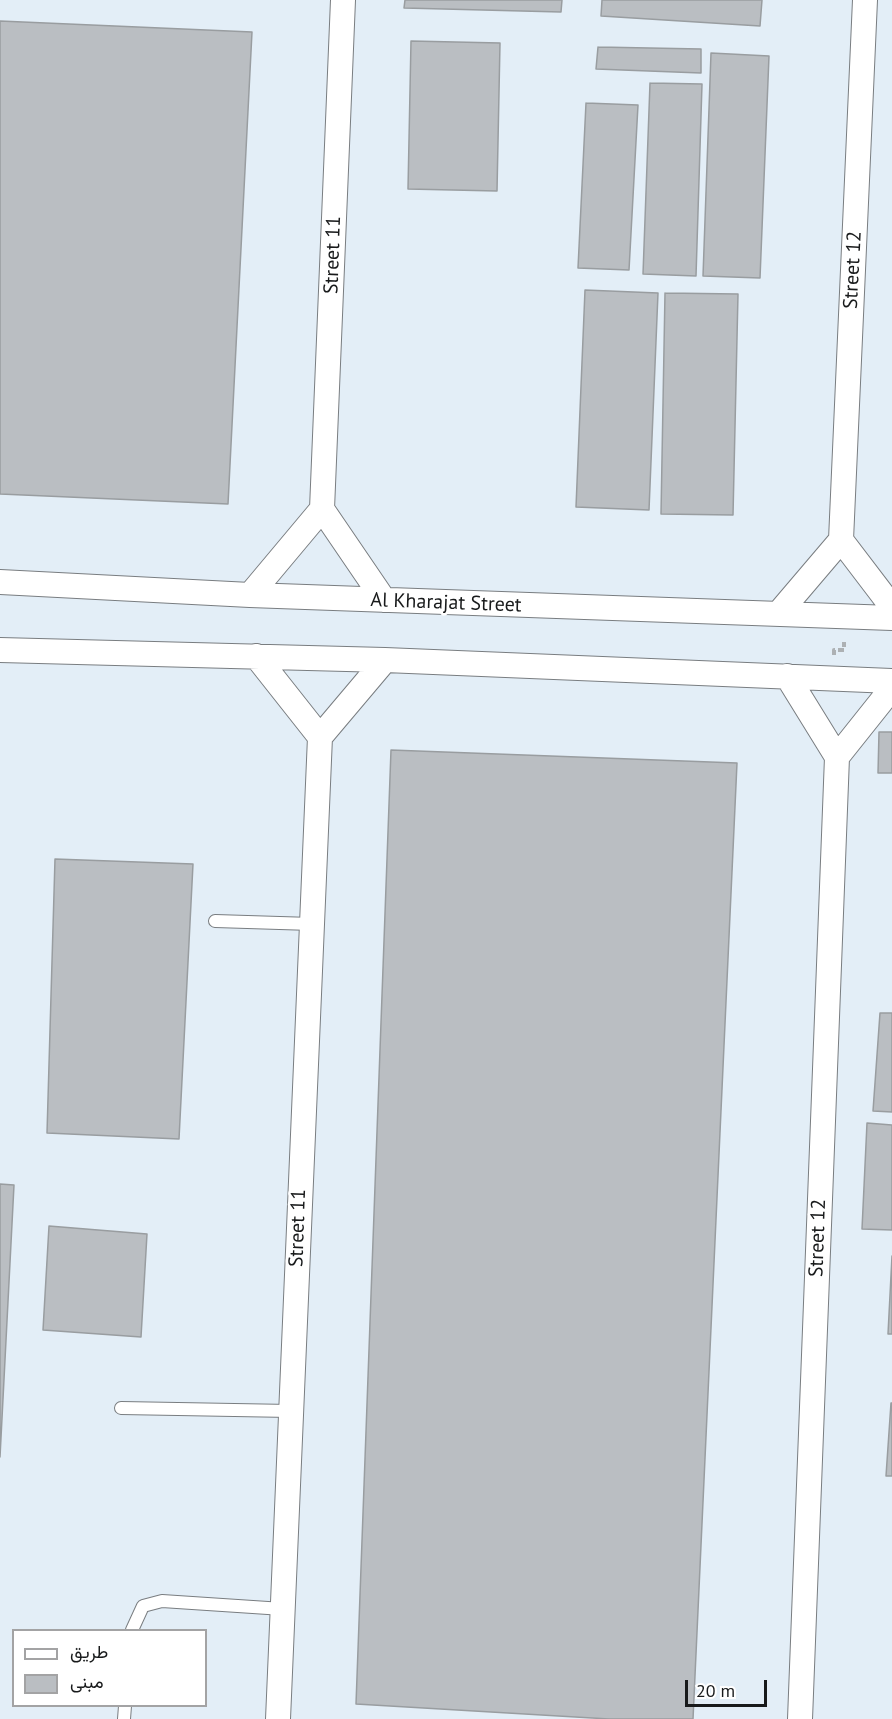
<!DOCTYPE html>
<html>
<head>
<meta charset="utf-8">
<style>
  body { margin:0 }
  #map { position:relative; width:892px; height:1719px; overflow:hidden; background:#f5fafe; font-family:"PT Sans",Vazirmatn,sans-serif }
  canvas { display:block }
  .legend { position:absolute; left:12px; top:1629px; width:195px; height:78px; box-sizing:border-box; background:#fff; border:2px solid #a3a3a4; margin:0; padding:8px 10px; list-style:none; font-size:18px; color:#181a1b }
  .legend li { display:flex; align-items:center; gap:12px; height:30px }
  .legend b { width:30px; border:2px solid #a3a3a4 }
  .scale { position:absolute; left:685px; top:1680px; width:82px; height:27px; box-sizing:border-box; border:3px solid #181a1b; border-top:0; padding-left:8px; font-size:18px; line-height:21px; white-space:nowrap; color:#181a1b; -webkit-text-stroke:4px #fff; paint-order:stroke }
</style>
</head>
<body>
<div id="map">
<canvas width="892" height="1719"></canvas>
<ul class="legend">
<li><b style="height:8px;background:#fff"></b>طريق</li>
<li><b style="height:16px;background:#babec2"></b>مبنى</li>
</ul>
<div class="scale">20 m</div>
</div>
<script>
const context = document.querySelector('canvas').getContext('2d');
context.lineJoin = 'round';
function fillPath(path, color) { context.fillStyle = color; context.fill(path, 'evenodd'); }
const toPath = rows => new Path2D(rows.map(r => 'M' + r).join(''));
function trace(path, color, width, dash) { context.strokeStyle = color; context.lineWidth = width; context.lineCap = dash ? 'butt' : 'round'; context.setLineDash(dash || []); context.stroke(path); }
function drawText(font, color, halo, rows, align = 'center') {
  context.font = font + ' "PT Sans",sans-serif'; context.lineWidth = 5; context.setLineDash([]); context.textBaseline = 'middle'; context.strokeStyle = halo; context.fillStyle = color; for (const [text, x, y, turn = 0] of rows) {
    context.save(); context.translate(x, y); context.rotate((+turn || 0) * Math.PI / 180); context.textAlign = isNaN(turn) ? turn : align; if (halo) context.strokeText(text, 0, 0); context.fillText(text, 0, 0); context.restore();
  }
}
fillPath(toPath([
  [0,0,892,0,892,1719,0,1719],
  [14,1630,206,1630,206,1706,14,1706]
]), '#e3eef7');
const building = toPath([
  [405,0,562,0,561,12,404,8,405,0],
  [602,0,762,0,760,26,601,16,602,0],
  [0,21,252,32,228,504,0,494,0,21],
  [411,41,500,43,497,191,408,189,411,41],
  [598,47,701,49,701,73,596,69,598,47],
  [711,53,769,56,760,278,703,276,711,53],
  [650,83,702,84,696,276,643,274,650,83],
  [586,103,638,105,629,270,578,268,586,103],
  [585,290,658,293,649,510,576,507,585,290],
  [665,293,738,294,733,515,661,514,665,293],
  [879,732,892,732,892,773,878,773,879,732],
  [391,750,737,763,693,1719,609,1719,356,1704,391,750],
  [55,859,193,864,179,1139,47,1133,55,859],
  [880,1013,892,1013,892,1112,873,1111,880,1013],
  [867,1123,892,1125,892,1230,862,1229,867,1123],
  [0,1184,14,1185,0,1457,0,1184],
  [49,1226,147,1234,141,1337,43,1330,49,1226],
  [892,1256,892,1334,888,1334,892,1256],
  [891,1403,892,1403,892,1476,886,1476,891,1403]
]);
fillPath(building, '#babec2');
trace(building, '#999da0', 1.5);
const lane = toPath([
  [215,921,312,924],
  [121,1408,291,1411],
  [132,1630,143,1606,162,1601,283,1609],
  [124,1719,125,1706]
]);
const street = toPath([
  [343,0,322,509,384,600],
  [841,540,892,607],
  [0,582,250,595,892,618],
  [250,595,322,509],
  [778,614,841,540,865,0],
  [0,650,385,660,892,681],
  [256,656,320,737],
  [787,676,837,757,800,1719],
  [837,757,892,688],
  [278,1719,320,737,385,660]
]);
trace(lane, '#797d80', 14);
trace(street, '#797d80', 26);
trace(toPath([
  [834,655,834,650,844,650,844,642]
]), '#adb1b4', 4, [6, 3]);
trace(lane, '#fff', 12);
trace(street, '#fff', 24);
drawText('20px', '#181a1b', '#fff', [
  ["Street 11",333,255,-88],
  ["Street 12",853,270,-87],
  ["Al Kharajat Street",446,603,2],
  ["Street 11",298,1228,-88],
  ["Street 12",818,1238,-88]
]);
</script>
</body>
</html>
